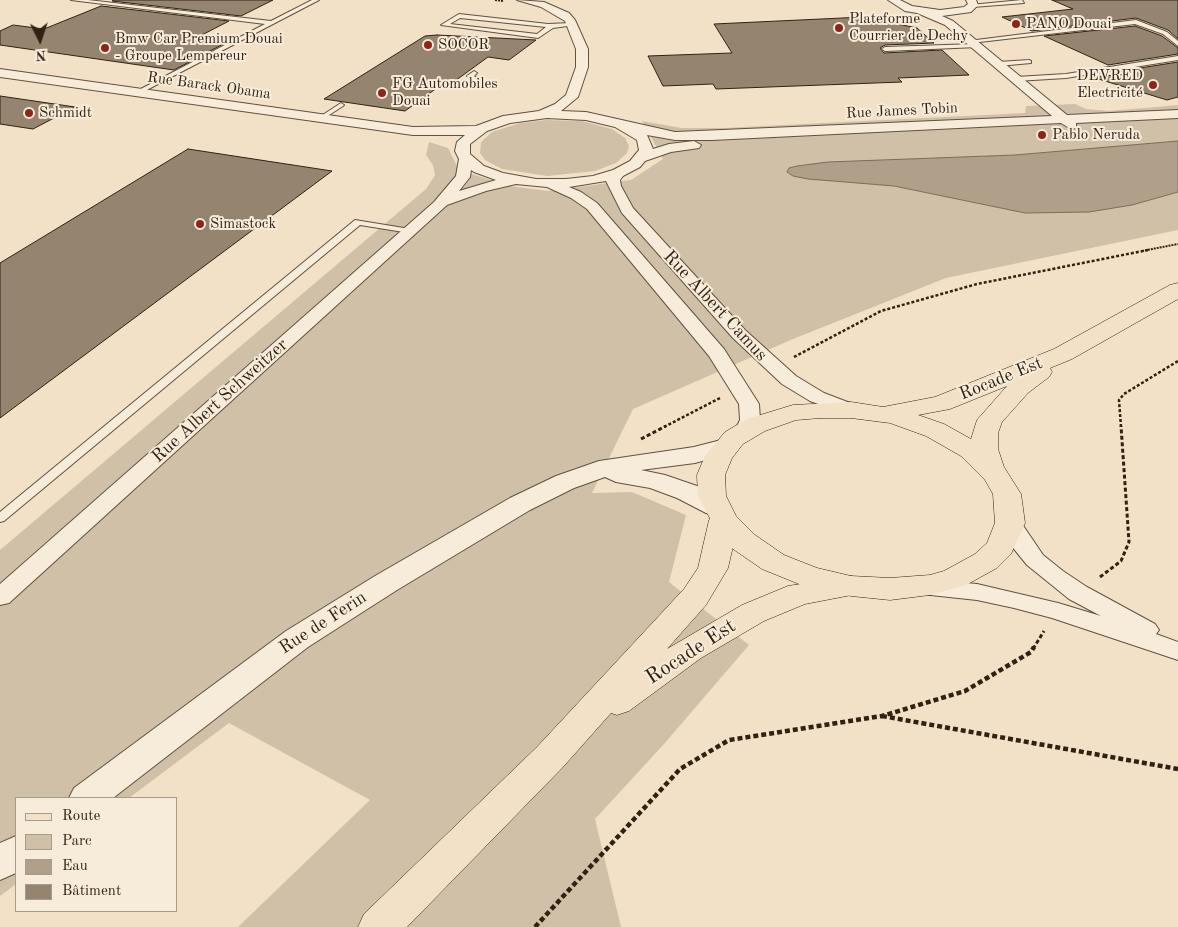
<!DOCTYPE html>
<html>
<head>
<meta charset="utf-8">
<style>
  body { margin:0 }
  #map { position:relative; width:1178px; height:927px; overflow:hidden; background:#f2e1c6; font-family:"Old Standard TT",serif }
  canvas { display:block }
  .legend { position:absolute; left:15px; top:797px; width:162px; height:115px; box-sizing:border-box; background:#f7ecda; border:1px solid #a89b8a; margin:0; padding:6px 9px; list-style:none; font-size:15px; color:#312113 }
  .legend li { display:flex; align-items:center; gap:10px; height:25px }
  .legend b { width:25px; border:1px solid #a89b8a }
  .north { position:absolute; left:15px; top:15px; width:50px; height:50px; -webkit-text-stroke:4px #f7ecda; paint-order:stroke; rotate:176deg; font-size:14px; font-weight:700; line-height:20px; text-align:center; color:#312113 }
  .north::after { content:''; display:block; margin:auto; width:18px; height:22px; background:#312113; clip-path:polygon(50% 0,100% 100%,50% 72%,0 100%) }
</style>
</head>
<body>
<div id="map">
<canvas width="1178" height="927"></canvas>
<ul class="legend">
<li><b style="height:6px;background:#f2e1c6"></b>Route</li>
<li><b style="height:14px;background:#d1c0a8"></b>Parc</li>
<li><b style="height:14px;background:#b0a089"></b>Eau</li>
<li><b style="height:14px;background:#958570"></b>Bâtiment</li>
</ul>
<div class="north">N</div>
</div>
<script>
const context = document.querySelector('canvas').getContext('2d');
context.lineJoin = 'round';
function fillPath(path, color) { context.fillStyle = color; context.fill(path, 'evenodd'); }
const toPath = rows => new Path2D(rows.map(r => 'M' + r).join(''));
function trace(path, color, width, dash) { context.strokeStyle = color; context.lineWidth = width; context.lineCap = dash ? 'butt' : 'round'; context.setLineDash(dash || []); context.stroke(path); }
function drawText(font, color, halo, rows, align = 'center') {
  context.font = font + ' "Old Standard TT",serif'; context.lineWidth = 4; context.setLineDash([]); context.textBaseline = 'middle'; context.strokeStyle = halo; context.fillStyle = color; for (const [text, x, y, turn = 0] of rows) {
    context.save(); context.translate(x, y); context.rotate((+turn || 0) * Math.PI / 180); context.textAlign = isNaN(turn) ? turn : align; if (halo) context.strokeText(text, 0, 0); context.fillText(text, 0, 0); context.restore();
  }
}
fillPath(toPath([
  [1075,104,1086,109,1109,111,1178,105,1178,230,946,278,793,339,633,409,592,493,632,492,686,515,669,582,749,645,664,744,595,819,621,927,238,927,370,800,229,723,129,798,16,798,16,884,0,896,0,550,426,189,435,175,433,165,426,155,429,142,448,148,459,170,510,186,548,191,631,180,663,159,642,121,682,128,724,128,1025,113,1026,106],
  [546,120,582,121,612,129,625,138,629,146,627,153,616,163,595,171,547,176,502,169,485,160,480,153,481,142,492,132,520,123]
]), '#d1c0a8');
const water = toPath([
  [1178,141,1178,192,1132,205,1089,212,1025,213,894,186,808,179,793,176,787,172,789,168,797,166,828,162,1015,155,1178,141]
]);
fillPath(water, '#b0a089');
trace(water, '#7d6d5a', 1);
const building = toPath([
  [114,0,273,0,241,16,112,1,114,0],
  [1052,0,1178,0,1178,39,1168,30,1136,18,1032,31,1002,17,1073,9,1052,0],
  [101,6,229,21,198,37,229,41,174,70,0,45,0,31,13,25,44,29,101,6],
  [864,17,917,28,934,43,885,45,880,48,884,53,942,50,969,75,898,78,902,82,716,89,713,84,663,86,648,56,732,53,714,24,864,17],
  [1135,26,1162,36,1178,48,1178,54,1108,65,1044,36,1135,26],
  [437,35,536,40,509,60,488,57,448,86,441,85,405,111,324,99,425,36,437,35],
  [1178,62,1178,97,1167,100,1092,77,1127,74,1121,71,1178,62],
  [0,96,75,107,33,129,0,124,0,96],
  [188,149,332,171,0,418,0,263,188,149]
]);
fillPath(building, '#958570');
trace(building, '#312113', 1);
const service = toPath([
  [71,0,88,0,271,21,312,0,319,0,137,95,134,93,135,92,265,24,71,0],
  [1022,0,1024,3,973,7,970,5,1022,0],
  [459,14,548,24,572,23,575,25,553,28,538,38,441,25,459,14],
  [460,18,546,27,537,34,450,24,460,18],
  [1136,20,1167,32,1178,41,1178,46,1163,34,1135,24,971,43,968,41,1136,20],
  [976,44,978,45,978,47,885,51,882,49,885,47,976,44],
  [1178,56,1178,60,1066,78,1016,81,1013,79,1016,77,1066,74,1178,56],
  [1029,60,1031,61,1031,63,998,66,995,64,998,62,1029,60],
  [474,71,477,73,474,76,479,80,479,82,475,82,467,76,474,71],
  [341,103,344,105,343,106,323,119,318,118,341,103],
  [355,220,410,229,414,231,410,233,360,225,4,521,0,522,0,512,355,220]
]);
const minor = toPath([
  [517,0,544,2,569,13,575,20,588,49,588,67,578,97,561,111,586,112,675,132,1052,116,945,25,917,13,905,11,888,0,900,0,912,6,940,10,964,7,968,4,966,0,976,0,978,5,971,12,942,16,953,21,1067,115,1178,110,1178,118,1076,123,1076,128,1071,129,1061,123,712,140,675,140,647,135,653,149,669,144,694,141,701,145,699,148,671,152,645,161,640,167,623,176,620,180,621,186,633,208,745,330,796,376,824,393,858,406,861,410,858,414,851,416,810,401,782,384,733,338,622,213,606,181,569,187,581,192,597,203,724,349,759,404,760,420,752,434,745,436,738,434,735,430,740,420,739,404,709,356,587,209,571,198,547,187,516,184,486,191,447,205,9,603,0,605,0,584,434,202,456,176,459,159,455,151,457,142,465,135,413,135,0,77,0,69,413,127,476,126,503,116,539,111,555,104,566,95,576,67,576,49,565,21,541,7,517,0],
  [547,118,586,120,615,127,637,140,639,150,630,161,613,170,593,176,566,179,536,179,503,173,484,166,470,154,470,144,487,131,510,123,547,118],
  [471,170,474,172,496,180,459,191,470,177,471,170],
  [1010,516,1018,518,1043,555,1063,571,1087,587,1155,624,1159,630,1156,634,1178,642,1178,660,1052,618,1014,608,977,600,912,593,909,587,912,581,921,579,977,584,1058,603,1101,616,1069,599,1027,565,1014,549,999,523,1002,518,1010,516]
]);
const tertiary = toPath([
  [725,439,734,442,738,447,734,452,695,463,641,470,665,475,697,486,726,501,730,507,726,513,716,515,706,513,677,498,650,488,616,482,605,477,574,488,530,510,397,590,308,647,113,798,69,798,74,788,286,631,375,576,510,498,556,476,599,461,694,447,725,439],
  [16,836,16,873,0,880,0,843,16,836]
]);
const primary = toPath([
  [1178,283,1178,299,1072,359,1050,368,1052,372,1049,377,1028,393,1002,422,998,433,998,449,1004,467,1021,494,1025,523,1011,554,997,568,966,585,930,595,890,600,851,596,799,584,762,569,733,549,714,526,698,496,697,475,705,456,725,432,747,419,793,405,851,402,883,407,935,397,1054,349,1170,285,1178,283],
  [1007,386,977,420,971,439,944,424,918,415,950,409,1007,386],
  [821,418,851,418,890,423,926,436,961,456,985,480,993,494,995,523,987,543,975,554,944,571,930,575,890,578,851,576,817,568,784,555,755,535,736,516,726,496,725,475,732,458,743,444,765,431,796,420,821,418]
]);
const trunk = toPath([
  [724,511,734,514,739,520,728,568,706,605,667,649,742,605,788,586,851,576,862,579,867,586,862,593,805,604,764,621,701,658,629,711,617,715,611,713,563,767,407,927,358,927,364,914,537,747,684,589,698,568,709,520,714,514,724,511]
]);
trace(service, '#615140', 2);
trace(minor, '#615140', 2);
trace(tertiary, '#615140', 2);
trace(primary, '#312113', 1);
trace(trunk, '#312113', 1);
trace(toPath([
  [495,0,504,1],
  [1142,251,1178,244]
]), '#312113', 2, [2, 1]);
trace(toPath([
  [794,357,881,311,977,284,1148,250],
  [664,427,720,398],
  [1121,427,1119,400,1124,394,1178,361]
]), '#312113', 2.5, [3, 2]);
trace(toPath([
  [641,439,666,426],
  [1100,577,1121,561,1129,542,1121,426],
  [1033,649,1044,631]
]), '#312113', 3, [4, 2.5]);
trace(toPath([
  [882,716,1178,769],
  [535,927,680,769,729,740,882,716,965,691,1031,652,1034,647]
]), '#312113', 4.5, [5, 3]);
fillPath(service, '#f7ecda');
fillPath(minor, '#f7ecda');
fillPath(tertiary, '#f7ecda');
fillPath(primary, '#f2e1c6');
fillPath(trunk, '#f2e1c6');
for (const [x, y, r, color] of [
  [1016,24,5,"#8f2418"],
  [839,28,5,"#8f2418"],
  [428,45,5,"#8f2418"],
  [105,48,5,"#8f2418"],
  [1153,85,5,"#8f2418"],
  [382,93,5,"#8f2418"],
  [29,113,5,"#8f2418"],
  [1042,135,5,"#8f2418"],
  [200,224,5,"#8f2418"]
]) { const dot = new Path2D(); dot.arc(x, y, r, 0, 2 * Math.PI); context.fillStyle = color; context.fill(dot); trace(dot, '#f7ecda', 2); }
drawText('15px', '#312113', '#f7ecda', [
  ["Plateforme",849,19],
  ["Courrier de Dechy",849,36],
  ["PANO Douai",1026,24],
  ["Bmw Car Premium Douai",115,39],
  ["- Groupe Lempereur",115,56],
  ["SOCOR",438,45],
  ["DEVRED",1143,76,"right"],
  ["Electricité",1143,93,"right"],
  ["FG Automobiles",392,84],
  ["Douai",392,101],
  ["Schmidt",39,113],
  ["Pablo Neruda",1052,135],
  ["Simastock",210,224]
], 'left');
drawText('15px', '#312113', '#f7ecda', [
  ["Rue Barack Obama",209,86,8],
  ["Rue James Tobin",902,111,-3]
]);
drawText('18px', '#312113', '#f7ecda', [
  ["Rue Albert Camus",715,306,47],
  ["Rocade Est",1001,379,-22],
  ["Rue Albert Schweitzer",220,401,-42],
  ["Rue de Ferin",323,623,-33]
]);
drawText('21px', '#312113', '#f7ecda', [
  ["Rocade Est",691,652,-33]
]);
</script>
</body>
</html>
